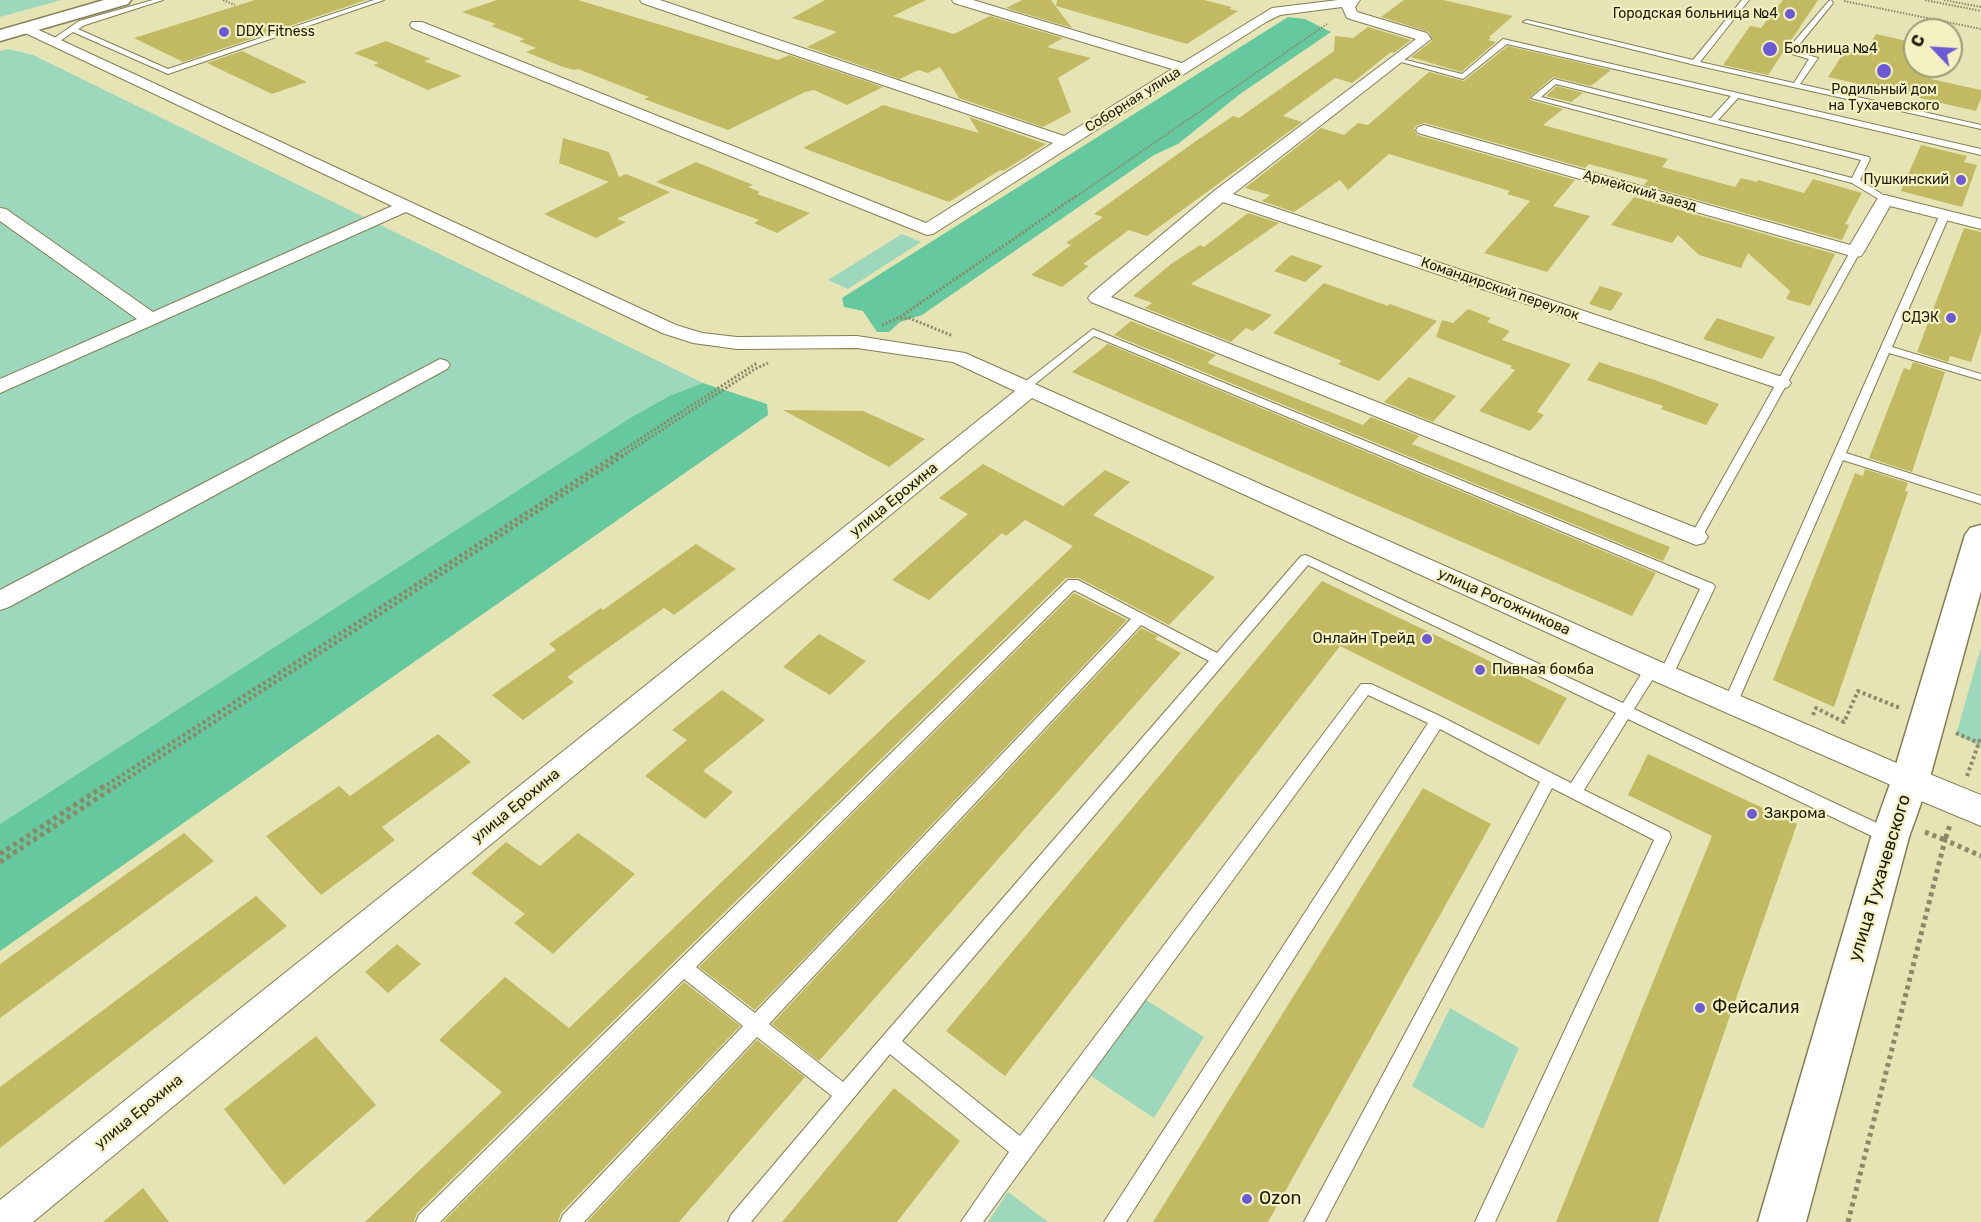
<!DOCTYPE html>
<html>
<head>
<meta charset="utf-8">
<style>
  body { margin:0 }
  #map { position:relative; width:1981px; height:1222px; overflow:hidden; background:#e6e4b5; font-family:Rubik,sans-serif }
  canvas { display:block }
  .north { position:absolute; left:1903px; top:18px; width:60px; height:60px; box-sizing:border-box; background:#f3f1c2; border:2px solid #9d9c78; border-radius:50%; rotate:295deg; font-size:16px; font-weight:700; line-height:24px; text-align:center; color:#1d1c0a }
  .north::after { content:''; display:block; margin:auto; width:21px; height:27px; background:#6b5ad4; clip-path:polygon(50% 0,100% 100%,50% 72%,0 100%) }
</style>
</head>
<body>
<div id="map">
<canvas width="1981" height="1222"></canvas>
<div class="north">С</div>
</div>
<script>
const context = document.querySelector('canvas').getContext('2d');
context.lineJoin = 'round';
function fillPath(path, color) { context.fillStyle = color; context.fill(path, 'evenodd'); }
const toPath = rows => new Path2D(rows.map(r => 'M' + r).join(''));
function trace(path, color, width, dash) { context.strokeStyle = color; context.lineWidth = width; context.lineCap = dash ? 'butt' : 'round'; context.setLineDash(dash || []); context.stroke(path); }
function drawText(font, color, halo, rows, align = 'center') {
  context.font = font + ' Rubik,sans-serif'; context.lineWidth = 4.5; context.setLineDash([]); context.textBaseline = 'middle'; context.strokeStyle = halo; context.fillStyle = color; for (const [text, x, y, turn = 0] of rows) {
    context.save(); context.translate(x, y); context.rotate((+turn || 0) * Math.PI / 180); context.textAlign = isNaN(turn) ? turn : align; if (halo) context.strokeText(text, 0, 0); context.fillText(text, 0, 0); context.restore();
  }
}
fillPath(toPath([
  [0,0,61,0,0,17],
  [9,49,33,55,703,383,669,396,630,418,0,824,0,51],
  [902,234,921,242,848,289,828,280],
  [1981,647,1981,746,1956,735],
  [1143,998,1204,1037,1154,1118,1091,1076],
  [1450,1008,1519,1048,1483,1129,1412,1086],
  [1008,1192,1048,1222,988,1222]
]), '#9dd8bd');
fillPath(toPath([
  [1288,17,1305,19,1331,32,1240,94,1178,144,1154,155,922,315,900,322,889,332,877,332,863,311,844,307,842,298],
  [703,383,767,404,768,415,0,951,0,824,630,418,669,396]
]), '#65c89f');
fillPath(toPath([
  [255,0,366,0,183,62,134,38],
  [497,0,578,0,778,60,789,55,883,87,847,105,814,90,805,92,728,130,644,99,649,97,578,69,574,70,563,67,526,52,536,48,519,41,525,39,491,26,496,24,462,12],
  [825,0,926,0,893,16,954,34,990,16,1063,38,1047,47,1091,58,1058,78,1071,112,1043,127,959,98,940,67,928,73,918,70,900,79,807,47,837,32,792,18],
  [1022,0,1051,0,1072,28,1006,8],
  [1057,0,1204,0,1232,7,1229,9,1238,11,1187,44,1056,6],
  [1404,0,1443,0,1513,16,1489,37,1491,38,1488,40,1496,42,1461,72,1411,57,1432,41,1429,32,1381,17],
  [1783,0,1818,0,1768,75,1723,65,1750,26,1761,28],
  [1368,27,1411,40,1394,53,1391,52,1352,83,1335,78,1283,116,1302,122,1147,236,1129,230,1083,264,1089,266,1062,287,1031,275,1071,245,1066,243,1103,217,1094,214,1196,141,1233,116,1239,118,1334,51,1335,36,1353,38],
  [1876,34,1915,43,1915,66,1937,66,1931,79,1981,90,1981,98,1976,111,1828,77,1845,51,1863,55],
  [386,41,431,59,424,61,462,76,428,90,373,65,379,63,354,53],
  [1508,46,1611,70,1591,86,1553,77,1529,98,1530,100,1563,109,1543,125,1668,159,1662,167,1735,187,1741,178,1757,182,1758,180,1804,193,1813,179,1862,193,1845,224,1849,225,1842,240,1644,185,1648,180,1589,164,1585,168,1425,123,1417,125,1414,129,1417,135,1575,180,1553,206,1590,216,1547,272,1484,253,1530,201,1507,194,1510,191,1389,154,1348,190,1340,180,1294,212,1262,201,1270,195,1245,188,1321,128,1344,135,1358,123,1368,125,1429,72,1464,81],
  [242,51,307,82,272,94,207,63],
  [1557,86,1583,93,1571,102,1546,96],
  [883,105,979,133,969,117,1046,144,1003,171,1000,170,949,202,803,148],
  [563,138,609,152,619,177,626,174,670,192,617,219,626,222,596,238,544,214,609,182,559,163],
  [1921,145,1967,156,1964,162,1977,165,1962,207,1901,191],
  [696,162,753,185,748,187,760,192,757,194,810,213,777,233,754,223,759,220,656,182],
  [1634,197,1835,254,1810,306,1786,299,1790,291,1748,253,1741,268,1699,255,1678,235,1672,243,1611,225],
  [1248,213,1279,223,1191,284,1272,315,1253,331,1246,328,1231,342,1145,308,1152,303,1133,296,1171,264,1200,245,1204,247],
  [1964,228,1981,232,1981,332,1971,362,1950,356,1948,362,1917,352],
  [1291,255,1323,266,1305,282,1274,271],
  [1324,283,1388,306,1390,304,1437,321,1379,381,1338,364,1342,361,1273,333],
  [1600,286,1623,293,1611,311,1589,304],
  [1468,309,1491,318,1487,322,1510,331,1502,340,1571,364,1537,412,1544,415,1530,431,1479,411,1515,370,1510,368,1512,366,1436,337,1442,320,1453,323],
  [1717,318,1775,337,1762,359,1703,339],
  [1131,321,1216,355,1207,363,1363,425,1371,417,1419,436,1412,444,1670,547,1663,561,1114,335],
  [1108,344,1656,573,1632,616,1072,372],
  [1599,362,1655,380,1719,404,1706,425,1661,409,1663,406,1587,380],
  [1913,362,1945,372,1912,472,1869,458,1904,368,1910,370],
  [1409,377,1456,396,1433,422,1384,402],
  [783,410,863,411,925,439,889,467],
  [983,464,1063,506,1105,470,1130,482,1093,515,1215,577,1169,625,1079,578,1066,578,417,1213,414,1222,365,1222,502,1092,439,1040,505,977,569,1028,1073,546,1025,520,1006,536,1002,533,929,600,892,580,968,514,939,498],
  [1865,469,1908,483,1905,491,1908,492,1834,707,1773,680,1855,473,1863,476],
  [696,544,736,569,674,615,664,608,567,677,574,682,523,720,492,695,556,650,549,644,601,608,603,610],
  [1322,581,1567,698,1539,745,1340,646,1005,1076,946,1031],
  [1074,593,1127,620,755,1010,699,967],
  [1141,628,1158,636,1155,639,1181,653,819,1061,772,1024],
  [819,634,866,661,830,695,783,667],
  [722,690,765,720,703,771,733,792,705,819,645,776,687,740,672,730],
  [438,734,471,762,382,827,395,840,321,895,266,836,339,786,350,796],
  [1648,754,1797,824,1658,1222,1556,1222,1712,836,1628,795],
  [1423,788,1491,824,1268,1222,1153,1222],
  [184,833,214,861,0,1018,0,964],
  [578,833,635,874,553,954,514,923,525,914,471,873,506,842,540,866],
  [256,896,287,926,0,1148,0,1087],
  [397,944,421,964,388,993,365,972],
  [684,982,740,1026,561,1213,558,1222,443,1222],
  [316,1036,376,1105,284,1185,224,1109],
  [757,1040,805,1077,679,1222,587,1222],
  [894,1088,960,1141,897,1222,782,1222],
  [143,1188,169,1222,103,1222]
]), '#c1ba62');
const service = toPath([
  [153,0,163,0,85,25,78,29,168,69,374,0,384,0,168,74,73,32,57,43,50,41,79,21,153,0],
  [1742,0,1749,0,1700,62,1794,83,1809,59,1785,52,1829,1,1831,0,1833,3,1794,51,1818,58,1800,84,1981,125,1981,129,1695,65,1523,22,1527,20,1693,60,1742,0],
  [1503,39,1981,149,1981,155,1738,98,1718,120,1869,157,1870,159,1860,180,1888,198,1888,202,1885,203,1852,183,1531,98,1554,79,1711,118,1731,96,1507,44,1463,79,1394,60,1398,58,1462,74,1503,39],
  [1556,84,1861,160,1852,178,1541,97,1556,84],
  [1945,211,1950,214,1892,347,1981,374,1981,380,1889,353,1846,453,1981,496,1981,504,1843,460,1737,704,1735,708,1725,708,1723,704,1833,455,1940,214,1945,211],
  [1855,249,1860,252,1702,537,1696,541,1692,540,1690,537,1850,252,1855,249],
  [1093,329,1713,584,1715,587,1671,679,1661,679,1659,675,1700,589,1094,336,1029,389,1021,389,1021,385,1093,329],
  [1306,555,1623,703,1647,665,1657,665,1659,669,1634,709,1894,831,1896,836,1894,841,1888,843,1882,841,1628,719,1584,790,1669,832,1671,837,1495,1222,1475,1222,1654,840,1552,788,1325,1222,1304,1222,1540,782,1440,729,1126,1222,1104,1222,1428,723,1368,695,983,1222,961,1222,1009,1152,890,1054,751,1222,728,1222,731,1215,832,1096,757,1037,584,1222,560,1222,563,1215,743,1026,684,979,440,1222,416,1222,419,1215,1068,580,1078,580,1217,653,1301,556,1306,555],
  [1308,565,1616,713,1571,783,1442,717,1371,684,1361,684,1020,1136,902,1041,1308,565],
  [1074,590,1131,619,755,1013,696,967,1074,590],
  [1141,625,1209,661,843,1082,769,1024,1141,625]
]);
const minor = toPath([
  [640,0,660,0,1064,136,1172,69,954,3,952,0,973,0,1182,63,1272,8,1338,0,1360,0,1355,7,1357,12,1427,33,1431,39,1233,194,1788,379,1791,383,1788,387,1781,389,1774,387,1223,202,1111,297,1704,531,1708,537,1704,543,1696,545,1091,302,1088,298,1091,294,1214,191,1416,39,1347,18,1342,7,1280,15,1266,22,933,234,927,235,412,28,410,25,412,22,422,22,926,223,1053,143,642,3,640,0],
  [26,24,676,325,702,333,737,337,857,336,965,353,1661,662,1920,773,1924,781,1920,789,1910,793,1900,789,1643,676,1032,398,33,1222,0,1222,0,1200,1015,391,953,362,857,348,737,349,693,343,662,333,406,212,0,393,0,379,137,319,0,221,0,208,6,209,153,312,392,206,21,31,19,28,21,25,26,24],
  [1424,125,1850,245,1879,196,1885,195,1981,219,1981,229,1890,206,1864,252,1861,256,1855,257,1418,133,1416,130,1418,127,1424,125],
  [440,359,447,361,450,365,447,369,9,607,0,610,0,590,440,359]
]);
const tertiary = toPath([
  [1910,766,1981,795,1981,826,1897,791,1892,781,1897,771,1910,766]
]);
const secondary = toPath([
  [104,0,131,0,128,4,0,41,0,30,104,0],
  [1981,525,1981,591,1929,781,1909,837,1806,1222,1758,1222,1871,837,1891,781,1965,535,1970,528,1981,525]
]);
trace(service, '#817f54', 2);
trace(minor, '#817f54', 2);
trace(tertiary, '#817f54', 2);
trace(secondary, '#817f54', 3);
trace(toPath([
  [223,0,235,5],
  [1925,0,1981,11],
  [1944,0,1981,7],
  [1844,1,1981,29],
  [1074,198,1327,24]
]), '#8b8967', 2, [1.5, 1.5]);
trace(toPath([
  [900,317,1076,196],
  [882,325,898,318,909,318,953,336],
  [617,454,757,363],
  [625,454,755,369,768,363]
]), '#8b8967', 3, [2, 2]);
trace(toPath([
  [1813,715,1816,708,1844,722,1858,691,1900,708],
  [1956,733,1979,743],
  [1967,776,1981,737],
  [102,788,619,453],
  [113,788,627,453]
]), '#8b8967', 4, [3, 3]);
trace(toPath([
  [1925,832,1945,840,1950,825],
  [0,854,104,786],
  [0,862,116,786],
  [1848,1222,1945,840,1981,856]
]), '#8b8967', 5, [4, 4]);
fillPath(service, '#fff');
fillPath(minor, '#fff');
fillPath(tertiary, '#fff');
fillPath(secondary, '#fff');
for (const [x, y, r, color] of [
  [1790,14,6,"#6b5ad4"],
  [224,32,6,"#6b5ad4"],
  [1770,49,8,"#6b5ad4"],
  [1884,71,8,"#6b5ad4"],
  [1961,180,6,"#6b5ad4"],
  [1951,318,6,"#6b5ad4"],
  [1427,639,6,"#6b5ad4"],
  [1480,670,6,"#6b5ad4"],
  [1752,814,6,"#6b5ad4"],
  [1700,1008,6,"#6b5ad4"],
  [1247,1199,6,"#6b5ad4"]
]) { const dot = new Path2D(); dot.arc(x, y, r, 0, 2 * Math.PI); context.fillStyle = color; context.fill(dot); trace(dot, '#f3f1c2', 2); }
drawText('14px', '#1d1c0a', '#f3f1c2', [
  ["Городская больница №4",1778,14],
  ["DDX Fitness",236,32,"left"],
  ["Больница №4",1784,49,"left"],
  ["Родильный дом",1884,90,"center"],
  ["на Тухачевского",1884,106,"center"],
  ["Пушкинский",1949,180],
  ["СДЭК",1939,318]
], 'right');
drawText('14px', '#1d1c0a', '#f3f1c2', [
  ["Соборная улица",1133,100,-32],
  ["Армейский заезд",1640,191,16],
  ["Командирский переулок",1500,289,19]
]);
drawText('15px', '#1d1c0a', '#f3f1c2', [
  ["улица Ерохина",894,500,-39],
  ["улица Рогожникова",1504,602,24],
  ["улица Ерохина",516,806,-39],
  ["улица Ерохина",139,1112,-39]
]);
drawText('15px', '#1d1c0a', '#f3f1c2', [
  ["Онлайн Трейд",1415,639,"right"],
  ["Пивная бомба",1492,670],
  ["Закрома",1764,814]
], 'left');
drawText('18px', '#1d1c0a', '#f3f1c2', [
  ["улица Тухачевского",1880,878,-73]
]);
drawText('18px', '#1d1c0a', '#f3f1c2', [
  ["Фейсалия",1712,1008],
  ["Ozon",1259,1199]
], 'left');
</script>
</body>
</html>
